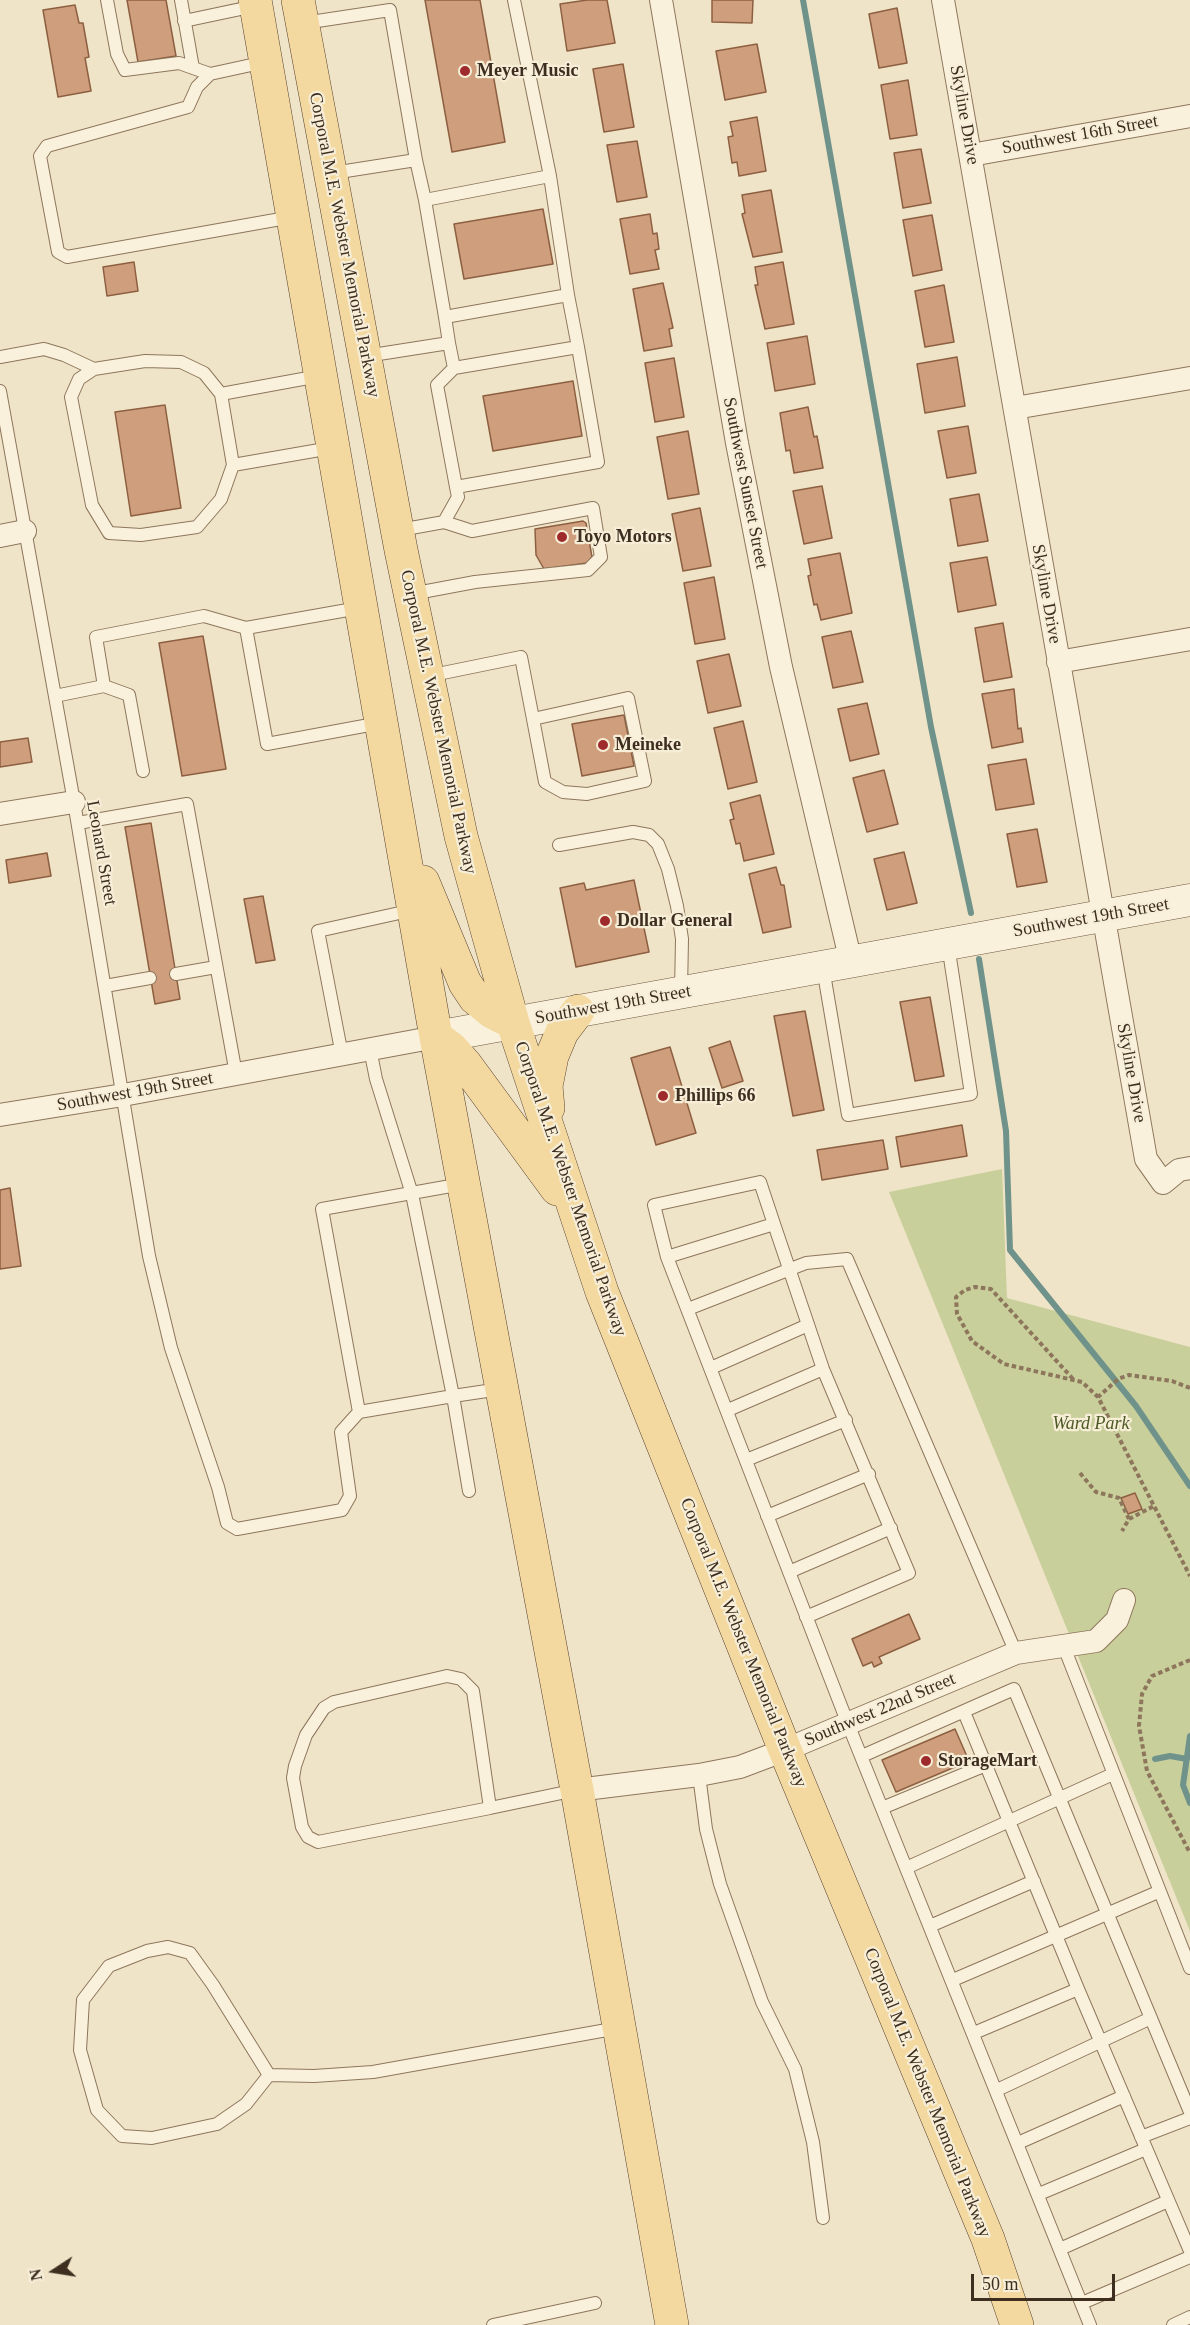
<!DOCTYPE html>
<html>
<head>
<meta charset="utf-8">
<style>
  body { margin:0 }
  #map { position:relative; width:1190px; height:2325px; overflow:hidden; background:#f0e4c8; font-family:"Times New Roman",serif }
  canvas { display:block }
  .north { position:absolute; left:24px; top:2241px; width:60px; height:60px; -webkit-text-stroke:4px #f7eed8; paint-order:stroke; rotate:258deg; font-size:16px; font-weight:700; line-height:24px; text-align:center; color:#3d2e20 }
  .north::after { content:''; display:block; margin:auto; width:21px; height:27px; background:#3d2e20; clip-path:polygon(50% 0,100% 100%,50% 72%,0 100%) }
  .scale { position:absolute; left:971px; top:2274px; width:144px; height:27px; box-sizing:border-box; border:3px solid #3d2e20; border-top:0; padding-left:8px; font-size:18px; line-height:21px; white-space:nowrap; color:#3d2e20; -webkit-text-stroke:4px #f7eed8; paint-order:stroke }
</style>
</head>
<body>
<div id="map">
<canvas width="1190" height="2325"></canvas>
<div class="north">N</div>
<div class="scale">50 m</div>
</div>
<script>
const context = document.querySelector('canvas').getContext('2d');
context.lineJoin = 'round';
function fillPath(path, color) { context.fillStyle = color; context.fill(path, 'evenodd'); }
const toPath = rows => new Path2D(rows.map(r => 'M' + r).join(''));
function trace(path, color, width, dash) { context.strokeStyle = color; context.lineWidth = width; context.lineCap = dash ? 'butt' : 'round'; context.setLineDash(dash || []); context.stroke(path); }
function drawText(font, color, halo, rows, align = 'center') {
  context.font = font + ' "Times New Roman",serif'; context.lineWidth = 4.5; context.setLineDash([]); context.textBaseline = 'middle'; context.strokeStyle = halo; context.fillStyle = color; for (const [text, x, y, turn = 0] of rows) {
    context.save(); context.translate(x, y); context.rotate((+turn || 0) * Math.PI / 180); context.textAlign = isNaN(turn) ? turn : align; if (halo) context.strokeText(text, 0, 0); context.fillText(text, 0, 0); context.restore();
  }
}
fillPath(toPath([
  [1002,1169,1007,1298,1190,1347,1190,1931,889,1192]
]), '#c9cf9b');
trace(toPath([
  [803,0,931,727,971,913],
  [979,959,1006,1131,1010,1250,1136,1406,1190,1486],
  [1190,1736,1183,1785,1190,1803],
  [1155,1759,1170,1756,1187,1759]
]), '#6f938a', 6);
const building = toPath([
  [127,0,166,0,176,56,138,62,127,0],
  [425,0,480,0,505,142,452,152,425,0],
  [587,0,607,0,615,43,567,51,560,4,587,0],
  [712,0,753,0,752,23,712,22,712,0],
  [75,5,79,23,83,23,89,57,85,58,91,91,58,97,43,10,75,5],
  [897,8,907,63,879,68,869,14,897,8],
  [757,44,766,92,725,100,716,51,757,44],
  [623,64,634,127,604,132,593,69,623,64],
  [908,80,917,135,890,139,881,85,908,80],
  [757,117,766,171,739,176,737,162,732,163,728,137,733,136,730,122,757,117],
  [637,141,647,197,617,202,607,145,637,141],
  [921,149,931,203,903,208,894,153,921,149],
  [771,190,782,252,753,257,742,214,745,213,742,195,771,190],
  [543,209,553,264,464,279,454,224,543,209],
  [650,214,653,234,657,233,659,249,655,250,659,269,630,274,620,219,650,214],
  [932,215,942,270,913,276,903,220,932,215],
  [134,262,138,291,107,296,103,267,134,262],
  [783,262,794,324,765,329,755,285,758,285,755,267,783,262],
  [663,283,673,328,669,329,672,346,644,351,633,289,663,283],
  [944,285,954,342,925,347,915,291,944,285],
  [807,336,815,384,775,391,767,343,807,336],
  [957,357,965,406,925,413,917,364,957,357],
  [674,358,684,417,655,422,645,363,674,358],
  [573,381,582,436,493,451,483,396,573,381],
  [165,405,181,508,131,516,115,412,165,405],
  [808,407,814,437,817,436,823,468,794,473,790,450,786,451,780,413,808,407],
  [968,426,976,473,947,478,938,431,968,426],
  [688,431,699,494,668,499,657,437,688,431],
  [822,486,832,538,804,544,793,491,822,486],
  [979,494,988,541,958,546,950,499,979,494],
  [700,508,711,566,683,571,672,514,700,508],
  [583,521,586,523,592,557,587,563,544,569,536,555,535,529,583,521],
  [840,553,852,613,821,620,817,604,814,605,808,576,811,575,808,559,840,553],
  [987,557,996,605,958,612,950,563,987,557],
  [714,577,725,639,695,644,684,583,714,577],
  [1003,623,1012,677,984,682,975,628,1003,623],
  [851,631,863,682,833,688,822,637,851,631],
  [203,636,226,769,182,776,159,643,203,636],
  [729,654,741,706,708,713,697,661,729,654],
  [1014,689,1018,729,1021,728,1023,742,992,748,982,694,1014,689],
  [867,703,879,754,850,761,838,709,867,703],
  [624,715,634,766,582,776,572,724,624,715],
  [743,721,757,782,728,789,714,728,743,721],
  [28,738,32,762,0,767,0,742,28,738],
  [1026,759,1034,804,996,810,988,765,1026,759],
  [884,770,898,824,867,832,853,778,884,770],
  [760,795,774,854,744,861,740,843,736,844,730,820,734,819,730,803,760,795],
  [151,823,180,999,155,1004,125,827,151,823],
  [1037,829,1047,882,1017,887,1007,834,1037,829],
  [904,852,917,903,887,910,874,859,904,852],
  [47,853,51,876,9,883,6,860,47,853],
  [776,867,781,885,784,885,791,927,763,933,749,874,776,867],
  [634,880,649,952,576,967,560,888,584,883,586,890,634,880],
  [263,896,275,960,256,963,244,899,263,896],
  [930,997,944,1076,915,1081,900,1002,930,997],
  [805,1011,824,1110,793,1116,774,1016,805,1011],
  [730,1041,743,1081,722,1088,709,1048,730,1041],
  [670,1047,696,1133,656,1145,631,1058,670,1047],
  [962,1125,967,1156,901,1167,896,1137,962,1125],
  [883,1140,888,1169,822,1180,817,1150,883,1140],
  [10,1188,21,1266,0,1269,0,1190,10,1188],
  [1135,1493,1142,1509,1128,1514,1121,1498,1135,1493],
  [909,1614,920,1639,879,1657,882,1663,874,1667,872,1662,863,1666,852,1639,909,1614],
  [955,1729,969,1761,896,1792,882,1760,955,1729]
]);
fillPath(building, '#cf9f7d');
trace(building, '#8d5f41', 1.5);
const lane = toPath([
  [107,0,117,54,125,70,179,63,210,74],
  [181,0,193,68],
  [514,0,550,176],
  [184,21,255,6],
  [304,23,390,10,416,160],
  [265,62,210,74,197,87,188,107,47,146,40,156,58,252,67,257,292,217],
  [333,173,416,160,425,200],
  [445,317,425,200,550,176,568,295],
  [449,343,445,317,568,295,578,347],
  [366,356,449,343,454,368],
  [0,357,44,349,64,355,94,369,145,361,181,362,204,373,221,394],
  [94,369,79,379,71,397,92,505,109,533,141,535,197,527,221,499,233,465],
  [319,376,221,394,233,465,331,448],
  [0,391,74,802,149,1256,171,1348,218,1487,227,1523,237,1529,342,1510,350,1496,341,1432,359,1412],
  [444,522,458,497,456,487,437,385,454,368,578,347,598,462,456,487],
  [400,530,444,522,472,531,593,508,601,557,588,570,475,582,411,594],
  [359,608,246,628,267,744,380,723],
  [428,676,521,657,533,719,545,782,563,792,587,794,645,781,628,698,533,719],
  [104,686,129,695,143,771],
  [55,696,104,686,96,637,204,616,246,628],
  [78,823,187,804,236,1074],
  [559,845,633,832,649,835,658,844,668,869,677,906,682,939,681,991],
  [823,968,848,1115,971,1094,948,945],
  [176,974,216,967],
  [105,986,150,978],
  [370,1049,376,1079,412,1194,453,1396,500,1389],
  [342,1055,318,931,413,910],
  [462,1184,322,1209,359,1412,453,1396,469,1491],
  [774,1224,823,1369,909,1573,806,1617],
  [667,1257,774,1224,760,1182,654,1205,667,1257,848,1724,1090,2325],
  [688,1309,806,1263,847,1259,1016,1653],
  [711,1368,808,1325],
  [728,1410,823,1369],
  [746,1460,846,1420],
  [767,1516,869,1474],
  [789,1572,891,1528],
  [1064,1647,1190,1968],
  [964,1712,1078,1989,1190,2251],
  [862,1756,1014,1689,1190,2112],
  [699,1775,706,1829,720,1884,762,2002,795,2069,813,2142,823,2218],
  [490,1808,318,1842,308,1837,302,1827,293,1778,295,1766,306,1735,324,1708,334,1702,447,1676,461,1679,473,1691,490,1808,576,1790],
  [882,1808,986,1765],
  [906,1868,1113,1774],
  [930,1926,1034,1881],
  [953,1980,1158,1892],
  [974,2033,1078,1989],
  [269,2075,213,1985,190,1953,168,1947,147,1951,109,1966,83,2000,80,2050,97,2110,122,2136,152,2138,217,2124,246,2104,269,2075,314,2076,373,2072,618,2028],
  [997,2090,1151,2018],
  [1141,2137,1190,2118],
  [1018,2143,1124,2096],
  [1039,2194,1146,2149],
  [1060,2249,1168,2201],
  [1082,2303,1190,2257],
  [493,2325,595,2303],
  [1173,2325,1190,2317]
]);
const street = toPath([
  [661,0,737,443,781,667,851,962],
  [943,0,1146,1159,1163,1183,1179,1170,1190,1168],
  [971,155,1190,116],
  [1015,408,1190,378],
  [0,536,25,531],
  [1058,662,1190,639],
  [0,814,74,802],
  [0,1115,123,1095,436,1037],
  [577,1790,699,1775,740,1767,785,1750,1016,1653,1096,1641,1117,1620,1124,1600]
]);
const secondary = toPath([
  [436,1037,1190,900]
]);
const primary = toPath([
  [255,0,436,1037,577,1790,672,2325],
  [298,0,401,550,461,836,513,1023,602,1292,785,1750,988,2239,1017,2325],
  [423,882,465,983,475,998,492,1012,513,1023],
  [436,1037,451,1048,466,1065,557,1189],
  [548,1108,546,1086,552,1056,562,1032,578,1011]
]);
trace(lane, '#8d765c', 14);
trace(street, '#8d765c', 24);
trace(secondary, '#6f573f', 33);
trace(primary, '#5b4430', 34);
trace(toPath([
  [1073,1379,991,1289,975,1287,965,1290,956,1297,957,1314,972,1341,1004,1364,1082,1382,1098,1397],
  [1190,1388,1172,1381,1129,1375,1118,1379,1098,1397,1190,1576],
  [1080,1473,1096,1492,1119,1498,1129,1519,1122,1531],
  [1129,1519,1154,1506],
  [1190,1660,1152,1676,1142,1694,1139,1726,1147,1771,1190,1853]
]), '#8d765c', 4, [4.5, 3]);
trace(lane, '#faf1dc', 12);
trace(street, '#faf1dc', 22);
trace(secondary, '#faf1dc', 32);
trace(primary, '#f3d9a0', 33);
for (const [x, y, r, color] of [
  [465,71,6,"#9e2a2b"],
  [562,537,6,"#9e2a2b"],
  [603,745,6,"#9e2a2b"],
  [605,921,6,"#9e2a2b"],
  [663,1096,6,"#9e2a2b"],
  [926,1761,6,"#9e2a2b"]
]) { const dot = new Path2D(); dot.arc(x, y, r, 0, 2 * Math.PI); context.fillStyle = color; context.fill(dot); trace(dot, '#f7eed8', 2); }
drawText('bold 18px', '#3d2e20', '#f7eed8', [
  ["Meyer Music",477,71],
  ["Toyo Motors",574,537],
  ["Meineke",615,745],
  ["Dollar General",617,921],
  ["Phillips 66",675,1096],
  ["StorageMart",938,1761]
], 'left');
drawText('18px', '#3d2e20', '#f7eed8', [
  ["Skyline Drive",964,115,80],
  ["Southwest 16th Street",1080,135,-10],
  ["Corporal M.E. Webster Memorial Parkway",344,245,79],
  ["Southwest Sunset Street",745,483,79],
  ["Skyline Drive",1046,594,80],
  ["Corporal M.E. Webster Memorial Parkway",438,722,78],
  ["Leonard Street",101,853,80],
  ["Southwest 19th Street",1091,918,-10],
  ["Southwest 19th Street",613,1005,-10],
  ["Skyline Drive",1131,1073,80],
  ["Southwest 19th Street",135,1092,-10],
  ["Corporal M.E. Webster Memorial Parkway",570,1189,71],
  ["Corporal M.E. Webster Memorial Parkway",743,1643,68],
  ["Southwest 22nd Street",880,1710,-23],
  ["Corporal M.E. Webster Memorial Parkway",927,2093,68]
]);
drawText('italic 18px', '#4d5a26', '#f7eed8', [
  ["Ward Park",1091,1424]
]);
</script>
</body>
</html>
